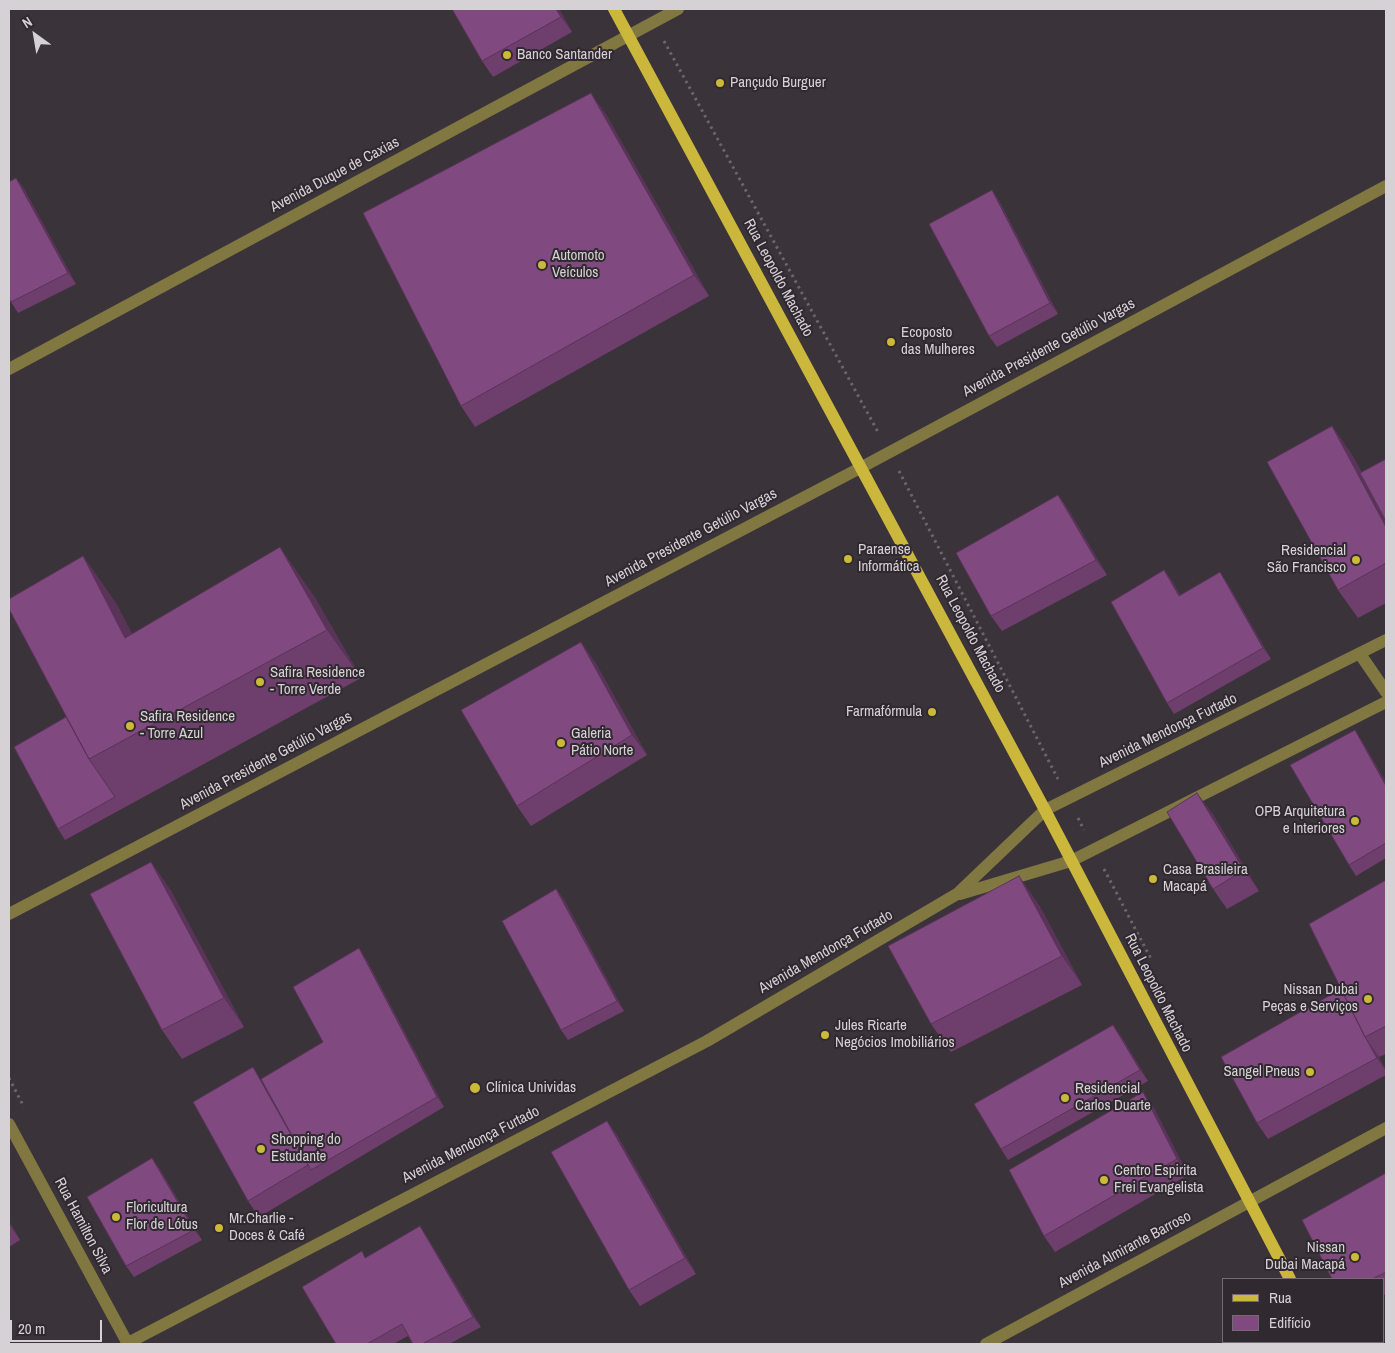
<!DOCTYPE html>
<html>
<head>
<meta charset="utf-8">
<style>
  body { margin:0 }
  #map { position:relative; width:1395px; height:1353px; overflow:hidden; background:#3a333a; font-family:"Archivo Narrow",sans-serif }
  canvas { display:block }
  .frame { position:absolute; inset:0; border:10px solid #d6d1d5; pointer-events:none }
  .legend { position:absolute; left:1222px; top:1278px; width:162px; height:65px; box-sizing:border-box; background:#302930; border:1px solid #726c72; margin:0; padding:6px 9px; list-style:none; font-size:15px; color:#d6d1d5 }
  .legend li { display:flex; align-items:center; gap:10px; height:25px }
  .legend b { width:25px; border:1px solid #726c72 }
  .north { position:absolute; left:10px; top:10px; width:50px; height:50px; -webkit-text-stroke:4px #302930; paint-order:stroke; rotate:328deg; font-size:14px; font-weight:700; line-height:20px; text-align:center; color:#d6d1d5 }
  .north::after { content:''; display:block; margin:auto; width:18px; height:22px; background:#d6d1d5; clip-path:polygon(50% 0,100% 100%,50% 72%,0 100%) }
  .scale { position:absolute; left:10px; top:1320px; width:92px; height:22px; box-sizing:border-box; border:2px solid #d6d1d5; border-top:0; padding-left:6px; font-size:15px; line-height:18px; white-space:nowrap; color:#d6d1d5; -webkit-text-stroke:4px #302930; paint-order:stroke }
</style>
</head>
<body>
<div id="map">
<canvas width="1395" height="1353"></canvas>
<div class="frame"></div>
<ul class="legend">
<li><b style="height:6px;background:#cbb73b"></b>Rua</li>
<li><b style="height:14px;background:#80497f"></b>Edifício</li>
</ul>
<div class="north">N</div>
<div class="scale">20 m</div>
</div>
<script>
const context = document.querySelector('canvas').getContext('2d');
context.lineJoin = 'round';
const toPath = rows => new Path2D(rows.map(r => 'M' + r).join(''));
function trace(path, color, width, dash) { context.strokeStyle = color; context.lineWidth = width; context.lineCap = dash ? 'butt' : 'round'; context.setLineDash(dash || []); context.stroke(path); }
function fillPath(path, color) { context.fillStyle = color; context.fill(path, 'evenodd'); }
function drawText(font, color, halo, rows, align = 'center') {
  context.font = font + ' "Archivo Narrow",sans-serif'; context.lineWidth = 4; context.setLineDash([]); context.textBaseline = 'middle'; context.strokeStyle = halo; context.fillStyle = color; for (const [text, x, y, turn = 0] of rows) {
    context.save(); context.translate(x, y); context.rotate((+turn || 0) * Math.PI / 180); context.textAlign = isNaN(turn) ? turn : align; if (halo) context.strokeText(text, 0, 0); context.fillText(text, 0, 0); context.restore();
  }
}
trace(toPath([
  [664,41,878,432],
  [899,471,1058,779],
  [1078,818,1084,830],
  [1104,869,1151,959],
  [9,1078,24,1107],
  [1349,1342,1350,1344]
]), '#6c656b', 3, [2.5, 4]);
trace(toPath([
  [9,369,678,9],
  [1360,654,1386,692],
  [960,894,1071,861,1386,702],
  [9,914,862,467,1386,186],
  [9,1124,128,1344],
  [126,1344,707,1041,957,894,1045,810,1386,640],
  [986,1344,1386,1128]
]), '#807741', 12);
trace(toPath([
  [614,9,1045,810,1290,1279],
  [1323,1342,1324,1344]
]), '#cbb73b', 12);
fillPath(toPath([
  [559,9,572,32,493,77,482,61],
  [605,113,709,296,475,427,461,406],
  [16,178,24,189,76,284,18,313,11,302],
  [992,190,999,201,1058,314,997,347,989,336],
  [1332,426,1352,455,1362,473,1386,459,1386,603,1358,618,1338,590],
  [1058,495,1069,511,1107,575,1002,631,991,616],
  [83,556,117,605,132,634,314,596,361,678,65,840,58,829,66,717],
  [1164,570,1172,581,1180,595,1220,572,1227,583,1271,659,1174,714,1167,703],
  [595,662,647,755,531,826,517,806],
  [1362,741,1386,783,1386,858,1356,876,1349,865],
  [1212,813,1259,891,1227,909,1213,889],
  [151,862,171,891,244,1027,182,1059,162,1030],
  [1386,880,1386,1054,1379,1057,1386,1071,1386,1075,1268,1139,1257,1123,1341,989],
  [556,889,564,900,624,1011,568,1040,561,1030],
  [1039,905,1082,985,951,1052,931,1024],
  [366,959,444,1107,259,1217,248,1201,323,1042],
  [1121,1036,1148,1081,1008,1160,1001,1149],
  [1154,1108,1188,1175,1055,1252,1044,1236],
  [607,1121,618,1137,696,1274,640,1306,629,1290],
  [159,1168,202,1240,134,1277,126,1266],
  [1386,1173,1386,1294,1384,1295,1384,1279,1332,1279],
  [9,1221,20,1240,9,1247],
  [427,1237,481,1327,449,1344,413,1344,408,1336,393,1344,336,1344,366,1258]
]), '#6e3f6d');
fillPath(toPath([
  [556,9,559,9,572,32,561,17],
  [591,93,605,113,709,296,694,275],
  [16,178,24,189,76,284,68,273],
  [992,190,999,201,1058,314,1050,303],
  [1332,426,1352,455,1386,518,1386,527],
  [1058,495,1069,511,1107,575,1096,560],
  [280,547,314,596,361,678,327,630],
  [83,556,117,605,159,686,125,638],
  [1164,570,1172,581,1186,607,1179,596],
  [1220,572,1227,583,1271,659,1263,648],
  [581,642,595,662,647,755,632,735],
  [1355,730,1362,741,1386,783,1386,786],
  [1197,793,1212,813,1259,891,1244,870],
  [151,862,171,891,244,1027,224,998],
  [1019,876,1039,905,1082,985,1062,956],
  [556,889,564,900,624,1011,617,1001],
  [359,948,366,959,444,1107,437,1097],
  [1113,1025,1121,1036,1148,1081,1140,1070],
  [1368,1041,1379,1057,1386,1072,1377,1058],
  [1143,1092,1154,1108,1188,1175,1177,1159],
  [607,1121,618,1137,696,1274,685,1258],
  [152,1158,159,1168,202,1240,194,1230],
  [9,1221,20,1240,9,1224],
  [420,1226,427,1237,481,1327,473,1317]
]), '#5a3359');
const building = toPath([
  [452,9,556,9,561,17,482,61,452,9],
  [591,93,694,275,461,406,363,213,591,93],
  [16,178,68,273,11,302,9,299,9,182,16,178],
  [992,190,1050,303,989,336,929,224,992,190],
  [1332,426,1386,527,1386,563,1338,590,1267,462,1332,426],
  [1386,459,1386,521,1360,473,1386,459],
  [1058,495,1096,560,991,616,956,553,1058,495],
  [280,547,327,630,89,759,9,609,9,599,83,556,125,638,280,547],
  [1164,570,1179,596,1220,572,1263,648,1167,703,1111,602,1164,570],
  [581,642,632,735,517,806,461,710,581,642],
  [66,717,89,759,115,797,58,829,14,747,66,717],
  [1355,730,1386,786,1386,843,1349,865,1290,765,1355,730],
  [1197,793,1244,870,1213,889,1167,812,1197,793],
  [151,862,224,998,162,1030,90,894,151,862],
  [1019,876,1062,956,931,1024,888,946,1019,876],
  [1386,880,1386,1026,1365,1037,1309,924,1386,880],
  [556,889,617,1001,561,1030,502,921,556,889],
  [359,948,437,1097,311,1170,261,1079,323,1042,293,987,359,948],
  [1341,989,1365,1037,1377,1058,1257,1123,1221,1057,1341,989],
  [1113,1025,1140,1070,1001,1149,974,1104,1113,1025],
  [253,1067,308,1165,248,1201,193,1102,253,1067],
  [1143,1092,1177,1159,1044,1236,1009,1170,1143,1092],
  [607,1121,685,1258,629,1290,551,1152,607,1121],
  [152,1158,194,1230,126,1266,87,1197,152,1158],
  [1386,1173,1386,1272,1372,1279,1332,1279,1302,1220,1386,1173],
  [420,1226,473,1317,422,1344,413,1344,402,1324,367,1344,336,1344,302,1287,362,1251,365,1258,420,1226]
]);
fillPath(building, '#80497f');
trace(building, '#5a3359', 1);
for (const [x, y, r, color] of [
  [507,55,5,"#cdb938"],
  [720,83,5,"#cdb938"],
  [542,265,5,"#cdb938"],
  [891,342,5,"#cdb938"],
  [848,559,5,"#cdb938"],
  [1356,560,5,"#cdb938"],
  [260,682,5,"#cdb938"],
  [932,712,5,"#cdb938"],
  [130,726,5,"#cdb938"],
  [561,743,5,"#cdb938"],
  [1355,821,5,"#cdb938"],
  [1153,879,5,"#cdb938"],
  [1368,999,5,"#cdb938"],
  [825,1035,5,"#cdb938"],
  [1310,1072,5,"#cdb938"],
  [475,1088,6,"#cdb938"],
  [1065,1098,5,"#cdb938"],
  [261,1149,5,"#cdb938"],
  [1104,1180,5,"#cdb938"],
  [116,1217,5,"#cdb938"],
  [219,1228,5,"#cdb938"],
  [1355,1257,5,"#cdb938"]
]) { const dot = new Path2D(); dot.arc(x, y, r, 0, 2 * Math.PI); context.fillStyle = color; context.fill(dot); trace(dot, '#302930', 2); }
drawText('15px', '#d6d1d5', '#302930', [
  ["Banco Santander",517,55],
  ["Pançudo Burguer",730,83],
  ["Automoto",552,256],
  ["Veículos",552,273],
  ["Ecoposto",901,333],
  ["das Mulheres",901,350],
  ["Paraense",858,550],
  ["Informática",858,567],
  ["Residencial",1346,551,"right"],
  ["São Francisco",1346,568,"right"],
  ["Safira Residence",270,673],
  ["- Torre Verde",270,690],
  ["Farmafórmula",922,712,"right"],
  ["Safira Residence",140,717],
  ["- Torre Azul",140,734],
  ["Galeria",571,734],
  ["Pátio Norte",571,751],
  ["OPB Arquitetura",1345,812,"right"],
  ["e Interiores",1345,829,"right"],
  ["Casa Brasileira",1163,870],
  ["Macapá",1163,887],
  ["Nissan Dubai",1358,990,"right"],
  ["Peças e Serviços",1358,1007,"right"],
  ["Jules Ricarte",835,1026],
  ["Negócios Imobiliários",835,1043],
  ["Sangel Pneus",1300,1072,"right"],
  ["Clínica Unividas",486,1088],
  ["Residencial",1075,1089],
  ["Carlos Duarte",1075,1106],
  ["Shopping do",271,1140],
  ["Estudante",271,1157],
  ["Centro Espirita",1114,1171],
  ["Frei Evangelista",1114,1188],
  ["Floricultura",126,1208],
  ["Flor de Lótus",126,1225],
  ["Mr.Charlie -",229,1219],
  ["Doces & Café",229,1236],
  ["Nissan",1345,1248,"right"],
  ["Dubai Macapá",1345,1265,"right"]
], 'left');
drawText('15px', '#d6d1d5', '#302930', [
  ["Avenida Duque de Caxias",335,175,-28],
  ["Rua Leopoldo Machado",778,278,62],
  ["Avenida Presidente Getúlio Vargas",1049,348,-28],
  ["Avenida Presidente Getúlio Vargas",691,538,-28],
  ["Rua Leopoldo Machado",970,634,62],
  ["Avenida Mendonça Furtado",1168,731,-26],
  ["Avenida Presidente Getúlio Vargas",266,761,-28],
  ["Avenida Mendonça Furtado",826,952,-30],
  ["Rua Leopoldo Machado",1158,993,63],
  ["Avenida Mendonça Furtado",471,1145,-27],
  ["Rua Hamilton Silva",83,1226,62],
  ["Avenida Almirante Barroso",1125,1250,-28]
]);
</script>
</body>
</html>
